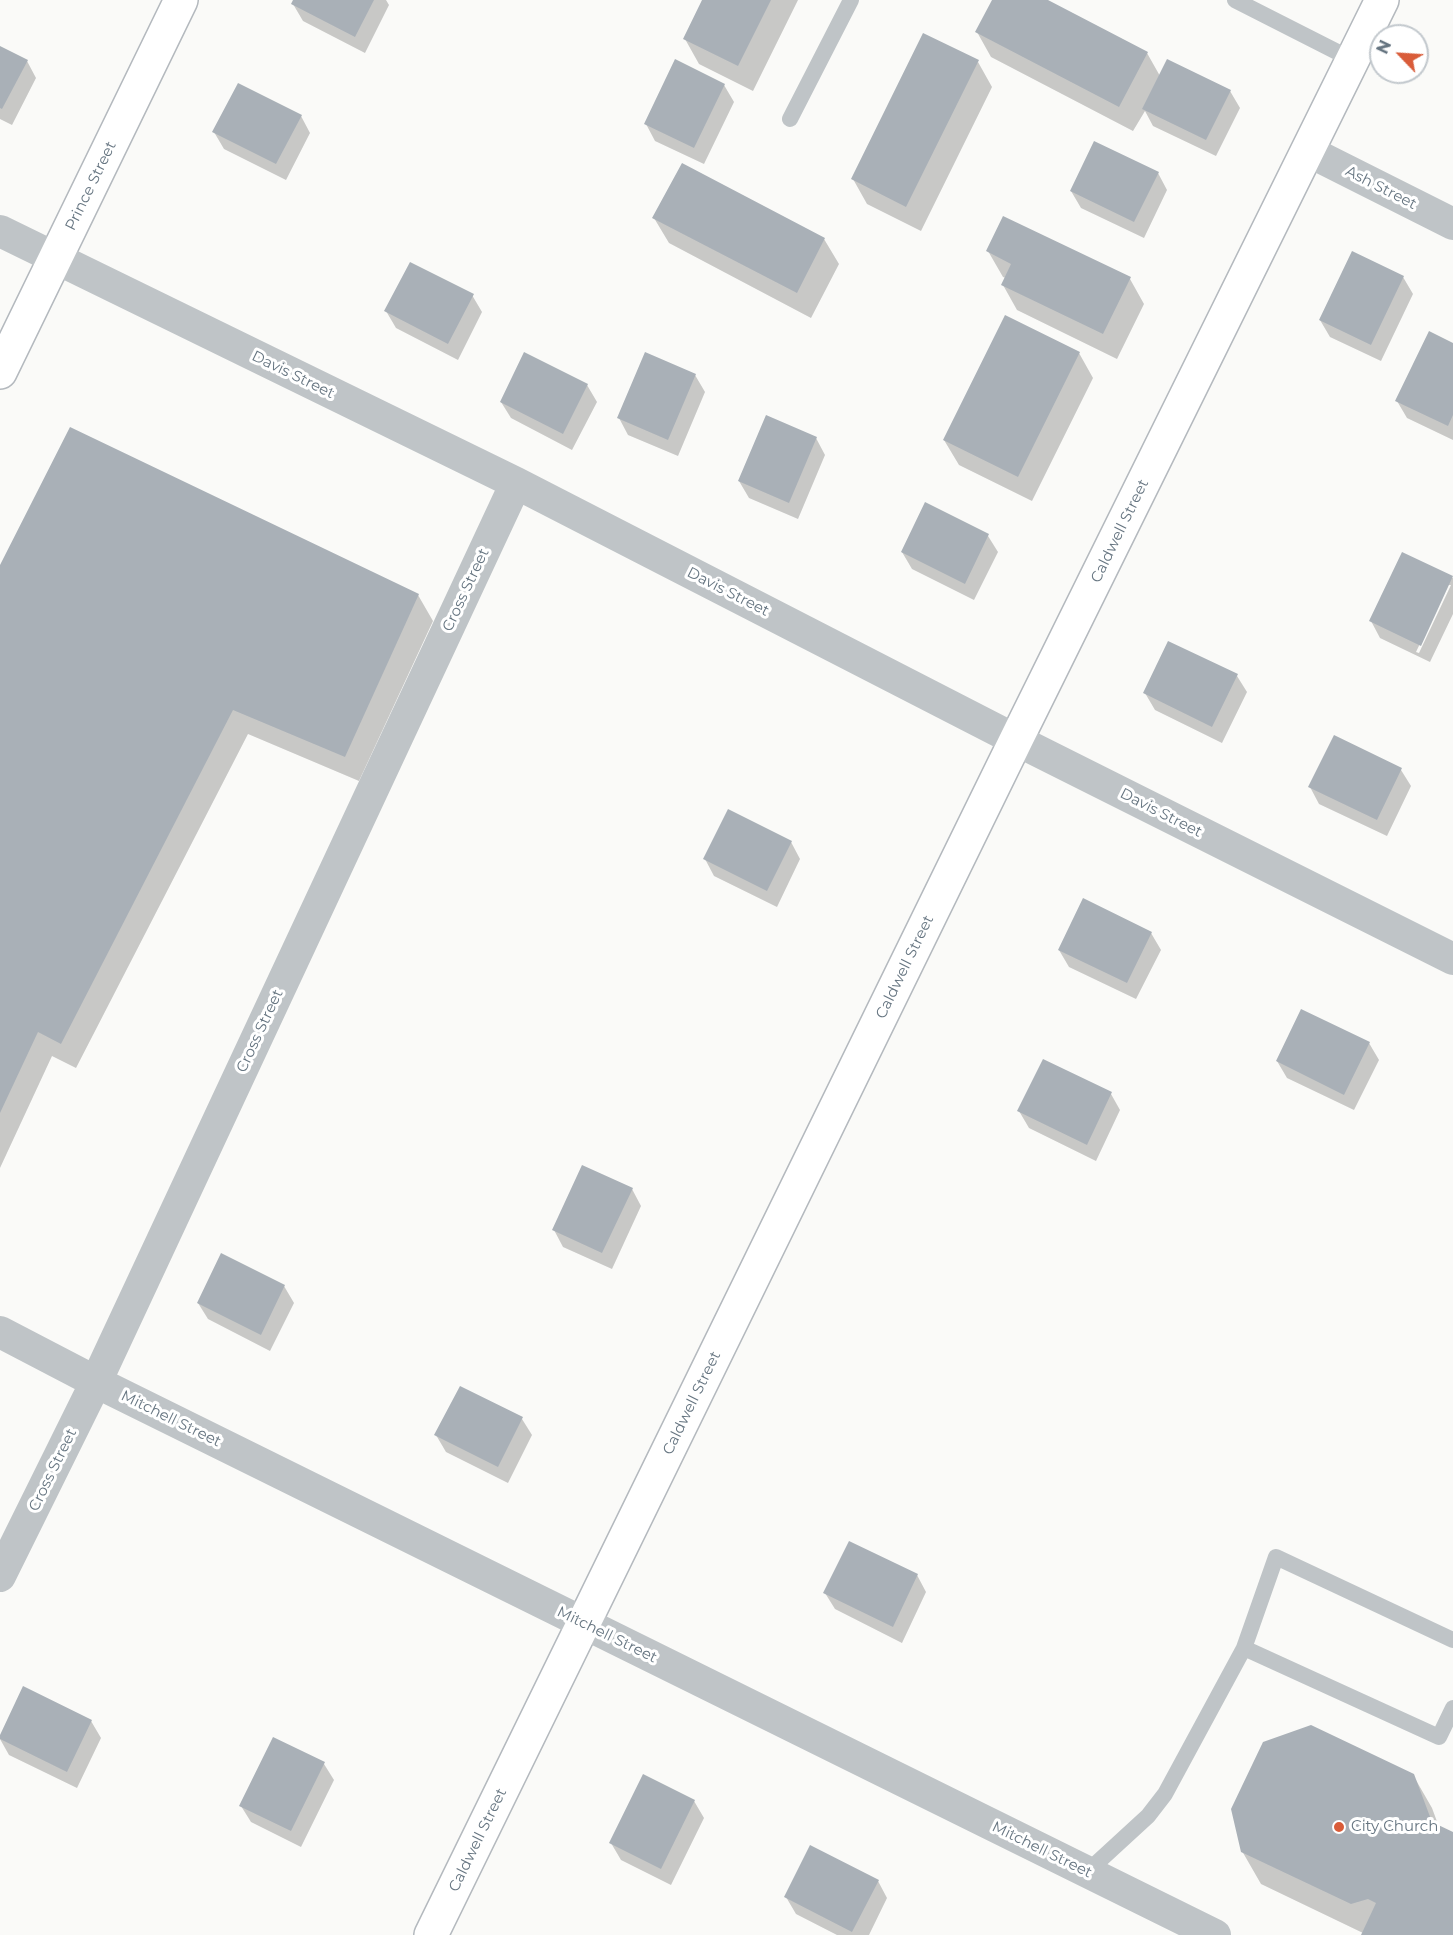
<!DOCTYPE html>
<html>
<head>
<meta charset="utf-8">
<style>
  body { margin:0 }
  #map { position:relative; width:1453px; height:1935px; overflow:hidden; background:#fafaf8; font-family:Montserrat,sans-serif }
  canvas { display:block }
  .north { position:absolute; left:1369px; top:24px; width:60px; height:60px; box-sizing:border-box; background:#fff; border:2px solid #c2c8cd; border-radius:50%; rotate:295deg; font-size:16px; font-weight:700; line-height:24px; text-align:center; color:#667581 }
  .north::after { content:''; display:block; margin:auto; width:21px; height:27px; background:#d95c39; clip-path:polygon(50% 0,100% 100%,50% 72%,0 100%) }
</style>
</head>
<body>
<div id="map">
<canvas width="1453" height="1935"></canvas>
<div class="north">N</div>
</div>
<script>
const context = document.querySelector('canvas').getContext('2d');
context.lineJoin = 'round';
function fillPath(path, color) { context.fillStyle = color; context.fill(path, 'evenodd'); }
const toPath = rows => new Path2D(rows.map(r => 'M' + r).join(''));
function trace(path, color, width, dash) { context.strokeStyle = color; context.lineWidth = width; context.lineCap = dash ? 'butt' : 'round'; context.setLineDash(dash || []); context.stroke(path); }
function drawText(font, color, halo, rows, align = 'center') {
  context.font = font + ' Montserrat,sans-serif'; context.lineWidth = 6; context.setLineDash([]); context.textBaseline = 'middle'; context.strokeStyle = halo; context.fillStyle = color; for (const [text, x, y, turn = 0] of rows) {
    context.save(); context.translate(x, y); context.rotate((+turn || 0) * Math.PI / 180); context.textAlign = isNaN(turn) ? turn : align; if (halo) context.strokeText(text, 0, 0); context.fillText(text, 0, 0); context.restore();
  }
}
fillPath(toPath([
  [295,0,386,0,389,5,365,53,303,21,293,4],
  [704,0,798,0,753,91,699,64,685,39],
  [994,0,1045,0,1147,53,1160,76,1230,91,1240,108,1216,156,1153,126,1145,111,1133,131,991,57,977,32],
  [0,47,27,61,36,78,12,125,0,119],
  [978,62,992,87,921,231,867,204,853,179],
  [724,85,734,102,704,164,655,141,646,124],
  [301,116,310,133,286,180,224,149,214,132],
  [1158,173,1167,190,1144,238,1081,208,1071,191],
  [654,218,824,239,839,264,811,318,669,243],
  [988,251,1130,279,1144,304,1117,359,1017,310,1003,285,1006,278,1003,277],
  [1403,277,1413,294,1381,361,1330,337,1320,320],
  [472,295,482,312,458,360,396,328,386,311],
  [1453,344,1453,440,1407,418,1397,401],
  [1079,353,1093,378,1032,501,959,465,944,440],
  [695,375,705,392,678,456,628,435,619,418],
  [587,385,597,402,572,450,511,418,501,402],
  [816,438,825,455,798,519,749,498,739,481],
  [988,536,998,552,974,600,912,569,902,552],
  [1403,554,1453,578,1453,614,1430,662,1380,638,1371,621],
  [1448,585,1451,585,1419,653,1416,652],
  [0,568,418,595,433,621,359,781,248,734,76,1068,52,1056,0,1168],
  [1237,676,1247,692,1222,743,1155,710,1145,693],
  [1334,737,1401,770,1411,786,1387,836,1319,804,1310,787],
  [791,842,800,859,777,907,714,876,705,859],
  [1151,933,1161,950,1136,999,1069,967,1059,950],
  [1369,1043,1379,1060,1354,1110,1287,1078,1277,1061],
  [1111,1094,1120,1110,1096,1161,1029,1128,1019,1111],
  [632,1189,641,1206,612,1269,563,1247,554,1230],
  [284,1286,294,1303,270,1351,208,1319,198,1303],
  [522,1419,532,1435,508,1483,446,1452,436,1435],
  [917,1575,926,1592,902,1643,835,1609,825,1593],
  [91,1721,101,1738,77,1788,9,1755,0,1739],
  [274,1739,324,1764,334,1780,301,1847,251,1822,241,1806],
  [1413,1775,1432,1808,1439,1827,1453,1834,1453,1935,1362,1935,1363,1933,1261,1884,1242,1851],
  [694,1801,704,1818,671,1885,621,1860,611,1843],
  [878,1881,887,1898,869,1935,837,1935,796,1914,786,1897]
]), '#0003');
fillPath(toPath([
  [293,0,374,0,355,37,291,4],
  [702,0,771,0,738,66,683,39],
  [992,0,1048,0,1148,52,1119,107,975,32],
  [923,33,979,60,906,207,851,179],
  [0,46,28,60,2,109,0,108],
  [675,59,725,84,694,148,644,124],
  [1167,59,1231,90,1206,140,1142,109],
  [238,83,302,115,276,164,212,132],
  [1094,141,1159,172,1134,222,1070,191],
  [682,163,825,238,797,293,652,218],
  [1003,216,1131,277,1103,334,1001,285,1011,264,986,251],
  [1352,251,1404,276,1371,345,1319,320],
  [410,262,474,294,448,344,384,311],
  [1005,315,1080,352,1018,477,943,440],
  [1429,331,1453,343,1453,415,1448,426,1395,401],
  [524,352,588,384,563,434,500,402],
  [645,352,696,374,668,440,617,418],
  [766,415,817,437,789,503,738,481],
  [70,427,419,594,345,757,233,710,61,1044,38,1032,0,1113,0,565],
  [925,502,989,534,965,584,901,552],
  [1402,552,1453,576,1421,646,1369,621],
  [1168,641,1238,674,1212,727,1143,693],
  [1334,735,1402,768,1377,820,1308,787],
  [728,809,792,841,767,891,703,859],
  [1083,898,1152,932,1127,983,1058,950],
  [1301,1009,1370,1042,1344,1095,1276,1061],
  [1043,1059,1112,1092,1087,1145,1017,1111],
  [582,1165,633,1188,602,1253,552,1230],
  [221,1253,285,1285,261,1335,197,1303],
  [460,1386,523,1417,498,1467,434,1435],
  [849,1541,918,1574,893,1627,823,1593],
  [23,1686,92,1720,67,1772,0,1739,0,1735],
  [1311,1725,1414,1774,1432,1822,1453,1832,1453,1935,1361,1935,1376,1903,1368,1899,1351,1904,1241,1852,1231,1809,1263,1742],
  [273,1737,325,1762,291,1831,239,1806],
  [643,1774,695,1800,661,1869,609,1843],
  [810,1845,879,1880,852,1932,784,1897]
]), '#a9b0b7');
const secondary = toPath([
  [0,372,181,0],
  [431,1935,1016,740,1382,0]
]);
trace(secondary, '#b4b9be', 36);
trace(toPath([
  [1235,0,1353,60],
  [790,119,851,0],
  [1244,1648,1439,1737,1453,1708],
  [1087,1872,1148,1816,1165,1794,1244,1648,1276,1557,1453,1640]
]), '#bfc4c7', 16);
trace(toPath([
  [1308,151,1453,224],
  [0,231,516,483,1016,740,1453,959],
  [0,1332,96,1382,1215,1935],
  [0,1576,96,1382,516,483]
]), '#bfc4c7', 32);
trace(secondary, '#fff', 33);
for (const [x, y, r, color] of [
  [1339,1827,6,"#d95c39"]
]) { const dot = new Path2D(); dot.arc(x, y, r, 0, 2 * Math.PI); context.fillStyle = color; context.fill(dot); trace(dot, '#fff', 2); }
drawText('15px', '#667581', '#fff', [
  ["Prince Street",91,186,-64],
  ["Ash Street",1381,188,27],
  ["Davis Street",293,375,26],
  ["Caldwell Street",1120,531,-64],
  ["Cross Street",466,590,-65],
  ["Davis Street",728,592,27],
  ["Davis Street",1161,813,27],
  ["Caldwell Street",905,967,-64],
  ["Cross Street",260,1031,-65],
  ["Caldwell Street",692,1403,-64],
  ["Mitchell Street",171,1419,26],
  ["Cross Street",53,1470,-64],
  ["Mitchell Street",607,1635,26],
  ["Caldwell Street",478,1840,-64],
  ["Mitchell Street",1042,1850,26]
]);
drawText('15px', '#667581', '#fff', [
  ["City Church",1351,1827]
], 'left');
</script>
</body>
</html>
